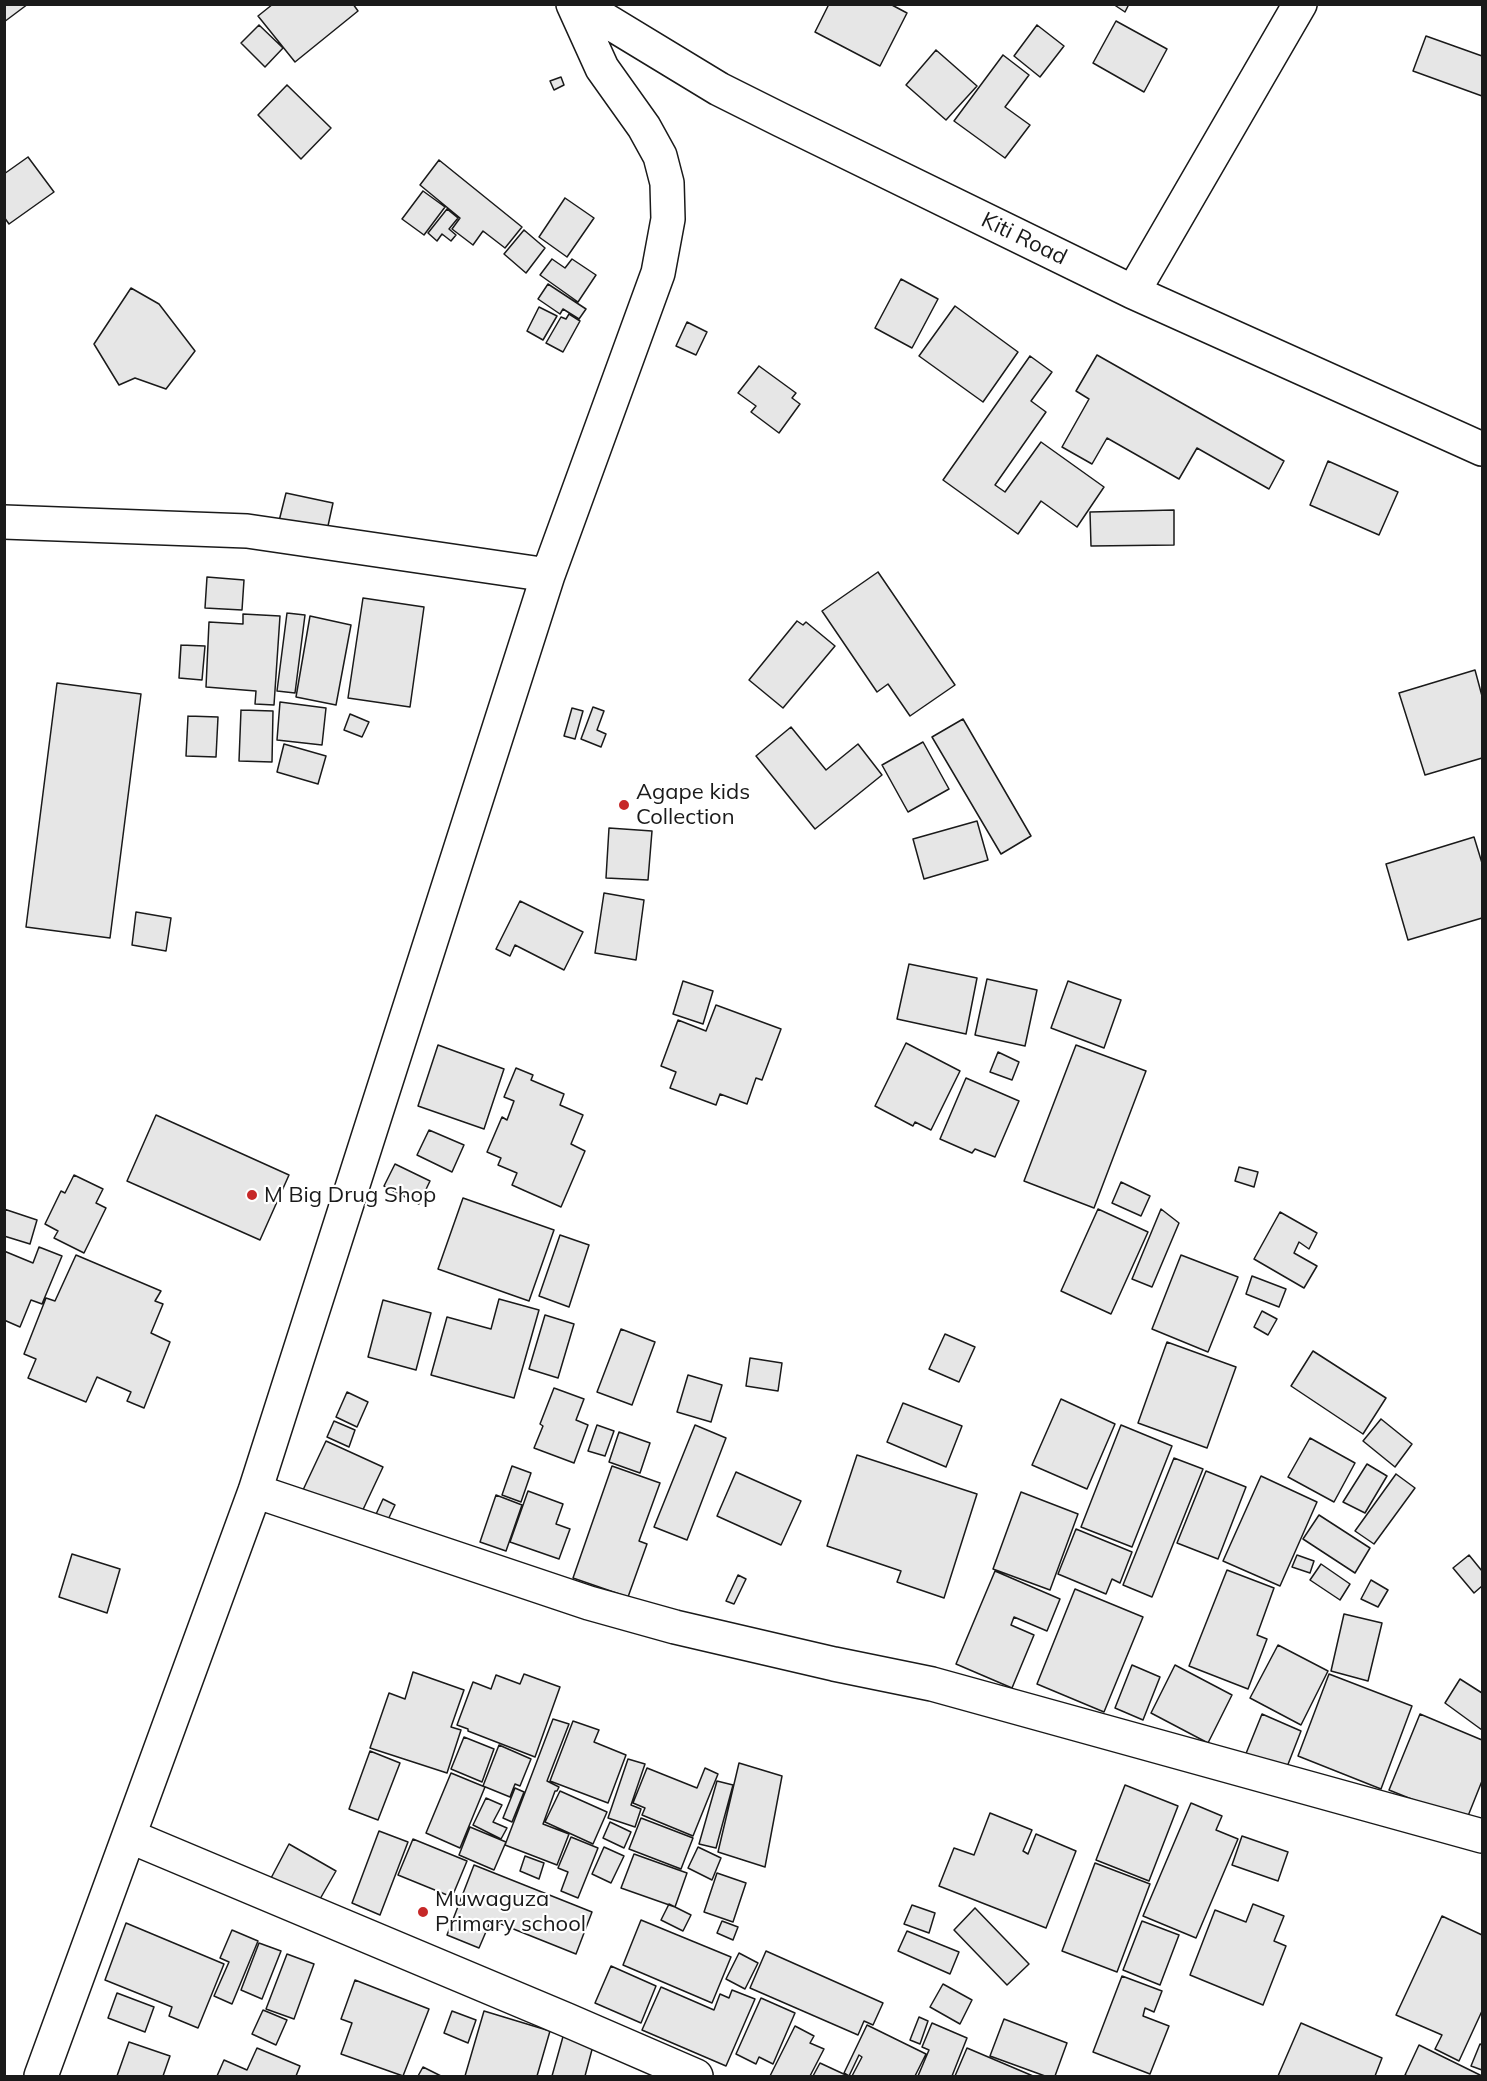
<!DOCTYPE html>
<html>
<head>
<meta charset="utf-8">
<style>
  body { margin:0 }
  #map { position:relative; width:1487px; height:2081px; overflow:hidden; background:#fff; font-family:Mulish,sans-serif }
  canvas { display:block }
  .frame { position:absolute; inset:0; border:6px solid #1a1a1a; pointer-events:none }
</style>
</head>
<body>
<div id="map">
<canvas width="1487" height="2081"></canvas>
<div class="frame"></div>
</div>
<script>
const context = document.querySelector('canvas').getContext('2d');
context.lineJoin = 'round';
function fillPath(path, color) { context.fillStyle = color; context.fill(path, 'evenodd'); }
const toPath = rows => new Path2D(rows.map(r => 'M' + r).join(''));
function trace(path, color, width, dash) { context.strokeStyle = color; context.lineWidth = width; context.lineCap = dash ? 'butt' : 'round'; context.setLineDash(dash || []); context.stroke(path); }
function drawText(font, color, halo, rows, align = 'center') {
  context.font = font + ' Mulish,sans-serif'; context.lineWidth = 4.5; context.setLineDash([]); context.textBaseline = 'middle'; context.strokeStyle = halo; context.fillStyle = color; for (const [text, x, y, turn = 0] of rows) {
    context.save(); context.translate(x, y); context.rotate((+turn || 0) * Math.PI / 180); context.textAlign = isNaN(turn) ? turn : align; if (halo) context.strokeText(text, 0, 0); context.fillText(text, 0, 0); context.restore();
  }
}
const building = toPath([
  [4,4,28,4,4,22,4,4],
  [273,4,353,4,358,11,295,62,258,16,273,4],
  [829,4,890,4,907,13,880,66,815,32,829,4],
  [1113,4,1129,4,1125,12,1113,4],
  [1116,21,1167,49,1144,92,1093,63,1116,21],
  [259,25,283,48,265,67,241,43,259,25],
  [1037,25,1064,46,1040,77,1014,56,1037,25],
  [1426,36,1482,56,1482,96,1413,71,1426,36],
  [936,50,977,86,946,120,906,85,936,50],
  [1003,55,1029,75,1005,107,1030,125,1005,158,954,121,1003,55],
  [561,77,564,85,554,90,550,81,561,77],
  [287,85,331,128,301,159,258,115,287,85],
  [28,157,54,192,9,224,4,217,4,174,28,157],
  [439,160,522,227,505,248,483,231,473,245,452,229,460,218,420,185,439,160],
  [423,191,445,207,424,235,402,219,423,191],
  [565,198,594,218,567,257,539,237,565,198],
  [447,209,458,218,449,229,456,235,451,241,442,234,437,241,428,233,447,209],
  [524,230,545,248,526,273,504,254,524,230],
  [552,259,565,268,572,259,596,275,578,302,540,275,552,259],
  [901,279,938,299,912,348,875,328,901,279],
  [548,284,586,309,579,319,563,309,560,314,538,299,548,284],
  [131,288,159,304,195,351,166,389,135,378,119,385,94,344,131,288],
  [955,306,1018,352,983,402,919,356,955,306],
  [539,307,557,316,543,340,527,331,539,307],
  [569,314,580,321,563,352,546,343,561,317,566,319,569,314],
  [687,322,707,332,696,355,676,346,687,322],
  [1097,355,1284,461,1269,489,1197,448,1179,479,1107,438,1092,464,1062,447,1089,399,1076,391,1097,355],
  [1030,356,1052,372,1031,401,1046,412,995,485,1005,492,1041,442,1104,487,1077,527,1041,501,1018,534,943,480,1030,356],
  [759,366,796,393,792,398,800,404,779,433,751,412,756,406,738,393,759,366],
  [1328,461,1398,492,1379,535,1310,505,1328,461],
  [286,493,333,503,326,535,278,525,286,493],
  [1174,510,1174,545,1091,546,1090,512,1174,510],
  [878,572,955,685,910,716,888,684,877,692,822,611,878,572],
  [207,577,244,580,242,610,205,608,207,577],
  [363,598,424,607,410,707,348,698,363,598],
  [287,613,305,615,295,693,277,691,287,613],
  [243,614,280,616,274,705,255,704,256,691,206,687,209,622,243,624,243,614],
  [310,616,351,625,336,705,296,697,310,616],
  [797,621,803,625,806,622,835,646,783,708,749,680,797,621],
  [181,645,205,646,202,680,179,678,181,645],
  [1475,670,1482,696,1482,758,1425,775,1399,693,1475,670],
  [57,683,141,694,110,938,26,927,57,683],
  [280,702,326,708,322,745,277,740,280,702],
  [593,707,604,711,597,730,606,734,601,747,581,739,593,707],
  [572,708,583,711,575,739,564,736,572,708],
  [241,710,273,711,272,762,239,761,241,710],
  [350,714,369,722,362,737,344,730,350,714],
  [188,716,218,717,216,757,186,756,188,716],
  [963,719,1031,836,1001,854,932,737,963,719],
  [791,727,826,770,858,744,882,775,815,829,756,756,791,727],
  [923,742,949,789,908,812,882,765,923,742],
  [284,744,326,756,318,784,277,772,284,744],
  [977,821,988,860,924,879,913,839,977,821],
  [609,828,652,831,648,880,606,878,609,828],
  [1474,837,1482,863,1482,918,1408,940,1386,864,1474,837],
  [604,893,644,900,636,960,595,953,604,893],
  [520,901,583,932,564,970,515,945,510,956,496,949,520,901],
  [136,912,171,918,166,951,132,945,136,912],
  [909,964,977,978,966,1034,897,1019,909,964],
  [987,979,1037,990,1025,1046,975,1035,987,979],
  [683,981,713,991,703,1024,673,1014,683,981],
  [1068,981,1121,1000,1104,1048,1051,1028,1068,981],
  [716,1005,781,1029,762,1080,756,1078,747,1104,720,1094,716,1105,670,1088,676,1072,661,1066,678,1020,706,1031,716,1005],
  [906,1043,960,1071,931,1130,915,1122,913,1126,875,1106,906,1043],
  [438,1045,504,1069,484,1129,418,1106,438,1045],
  [1076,1045,1146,1071,1094,1208,1024,1181,1076,1045],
  [998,1052,1019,1062,1012,1080,990,1072,998,1052],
  [516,1068,533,1075,531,1080,564,1094,560,1105,583,1115,571,1144,585,1151,561,1207,512,1185,517,1173,498,1165,501,1158,487,1152,502,1117,507,1120,514,1101,504,1097,516,1068],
  [966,1078,1019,1101,995,1157,975,1149,972,1153,940,1139,966,1078],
  [156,1115,289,1175,260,1240,127,1181,156,1115],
  [429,1130,464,1145,452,1172,417,1155,429,1130],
  [395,1164,430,1181,419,1204,384,1186,395,1164],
  [1239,1167,1258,1172,1254,1187,1235,1181,1239,1167],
  [74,1175,103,1189,96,1203,106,1208,84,1253,54,1238,58,1231,45,1224,61,1191,65,1193,74,1175],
  [1121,1182,1150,1196,1141,1216,1112,1203,1121,1182],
  [463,1198,554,1230,529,1301,438,1269,463,1198],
  [4,1209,37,1220,30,1244,4,1236,4,1209],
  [1098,1209,1148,1232,1111,1314,1061,1291,1098,1209],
  [1161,1209,1179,1223,1152,1287,1132,1279,1161,1209],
  [1280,1212,1317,1233,1309,1249,1299,1242,1294,1253,1317,1266,1304,1288,1254,1259,1280,1212],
  [560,1235,589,1245,569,1307,539,1296,560,1235],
  [39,1247,62,1256,42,1304,31,1300,20,1327,4,1320,4,1251,33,1263,39,1247],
  [76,1255,161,1291,155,1301,163,1304,151,1333,170,1342,144,1408,127,1401,131,1392,97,1377,86,1402,28,1378,36,1359,24,1354,46,1298,55,1301,76,1255],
  [1181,1255,1238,1277,1208,1352,1152,1329,1181,1255],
  [1252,1276,1286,1289,1279,1307,1246,1294,1252,1276],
  [499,1299,539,1310,514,1398,431,1375,447,1317,491,1329,499,1299],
  [383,1300,431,1313,416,1370,368,1357,383,1300],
  [1262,1311,1277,1319,1268,1335,1254,1327,1262,1311],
  [545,1315,574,1324,558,1378,529,1369,545,1315],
  [621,1329,655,1342,632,1405,597,1392,621,1329],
  [945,1334,975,1347,959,1382,929,1369,945,1334],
  [1167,1342,1236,1367,1207,1448,1138,1423,1167,1342],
  [1313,1351,1386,1398,1363,1434,1291,1386,1313,1351],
  [750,1358,782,1363,778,1391,746,1386,750,1358],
  [688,1375,722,1385,711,1422,677,1412,688,1375],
  [554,1388,584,1399,576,1420,588,1425,574,1463,534,1448,543,1426,540,1424,554,1388],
  [347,1392,368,1402,357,1427,336,1417,347,1392],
  [1061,1399,1115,1424,1087,1489,1032,1465,1061,1399],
  [903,1403,962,1426,946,1467,887,1442,903,1403],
  [1381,1419,1412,1444,1395,1467,1363,1441,1381,1419],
  [334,1421,355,1430,349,1447,327,1437,334,1421],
  [597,1425,614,1431,605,1456,588,1451,597,1425],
  [695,1425,726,1438,687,1540,654,1527,695,1425],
  [1121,1425,1172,1446,1132,1547,1081,1527,1121,1425],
  [619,1432,650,1443,640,1473,609,1462,619,1432],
  [1310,1438,1355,1463,1334,1502,1288,1477,1310,1438],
  [326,1441,383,1467,360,1516,303,1490,326,1441],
  [857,1455,977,1494,944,1598,897,1582,901,1571,827,1546,857,1455],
  [1174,1458,1203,1469,1152,1597,1123,1585,1174,1458],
  [1367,1464,1387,1476,1365,1513,1343,1502,1367,1464],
  [512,1466,531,1473,521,1502,502,1495,512,1466],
  [612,1466,660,1483,639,1541,647,1544,628,1597,573,1578,612,1466],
  [1206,1471,1246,1487,1218,1559,1177,1543,1206,1471],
  [736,1472,801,1501,781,1545,717,1516,736,1472],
  [1396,1474,1415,1488,1374,1544,1355,1531,1396,1474],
  [1261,1476,1317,1502,1280,1586,1223,1561,1261,1476],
  [528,1491,563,1504,556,1524,570,1529,559,1559,510,1542,528,1491],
  [1021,1492,1078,1514,1050,1590,993,1569,1021,1492],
  [496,1495,522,1505,506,1551,480,1542,496,1495],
  [383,1499,395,1505,384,1528,372,1523,383,1499],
  [1319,1515,1370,1548,1355,1573,1303,1539,1319,1515],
  [1076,1529,1132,1552,1120,1583,1112,1579,1106,1594,1058,1574,1076,1529],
  [72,1554,120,1569,107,1613,59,1597,72,1554],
  [1297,1555,1314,1561,1310,1573,1292,1567,1297,1555],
  [1469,1555,1482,1571,1482,1586,1474,1593,1453,1568,1469,1555],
  [1321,1564,1350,1584,1340,1600,1310,1580,1321,1564],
  [1227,1570,1274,1588,1257,1635,1267,1639,1248,1689,1189,1666,1227,1570],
  [995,1571,1060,1599,1047,1631,1014,1617,1011,1625,1034,1635,1012,1688,956,1664,995,1571],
  [738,1575,746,1579,734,1604,726,1601,738,1575],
  [1371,1580,1388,1590,1378,1607,1361,1599,1371,1580],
  [1075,1589,1143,1617,1104,1712,1037,1684,1075,1589],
  [1344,1614,1382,1623,1368,1681,1331,1671,1344,1614],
  [1278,1645,1328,1671,1301,1725,1250,1698,1278,1645],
  [1132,1665,1160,1677,1143,1720,1115,1708,1132,1665],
  [1175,1665,1232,1695,1208,1743,1151,1713,1175,1665],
  [413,1672,464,1690,451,1727,461,1730,447,1773,370,1748,389,1693,405,1699,413,1672],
  [524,1674,560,1687,535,1757,468,1731,468,1729,457,1725,473,1682,491,1689,496,1675,520,1684,524,1674],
  [1329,1674,1412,1706,1381,1789,1298,1756,1329,1674],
  [1460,1679,1482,1693,1482,1730,1445,1703,1460,1679],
  [1262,1714,1301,1731,1285,1772,1245,1756,1262,1714],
  [1420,1714,1482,1740,1482,1781,1466,1821,1389,1790,1420,1714],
  [553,1719,569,1724,547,1781,559,1787,557,1791,555,1791,543,1824,569,1834,557,1865,505,1845,553,1719],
  [573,1721,599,1730,594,1742,626,1755,608,1803,550,1781,573,1721],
  [464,1737,494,1749,482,1782,451,1769,464,1737],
  [499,1745,531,1759,520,1786,515,1784,510,1797,483,1786,499,1745],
  [370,1751,400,1763,378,1820,349,1809,370,1751],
  [628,1759,645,1764,631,1805,641,1809,635,1827,608,1818,628,1759],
  [739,1763,782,1776,765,1867,718,1852,739,1763],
  [647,1768,697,1788,705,1768,718,1774,693,1836,642,1815,645,1808,633,1803,647,1768],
  [451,1773,485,1787,460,1848,426,1833,451,1773],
  [717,1781,733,1785,716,1848,699,1844,717,1781],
  [1125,1785,1178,1806,1149,1881,1096,1860,1125,1785],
  [515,1788,524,1792,512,1822,503,1818,515,1788],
  [560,1791,607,1812,593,1844,545,1822,560,1791],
  [486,1798,502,1805,493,1822,507,1828,501,1839,473,1825,486,1798],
  [1191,1803,1222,1816,1216,1830,1238,1839,1196,1938,1143,1916,1191,1803],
  [990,1813,1032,1830,1023,1851,1028,1854,1036,1834,1076,1851,1046,1928,939,1886,954,1848,974,1855,990,1813],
  [641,1818,693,1838,681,1869,629,1849,641,1818],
  [610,1822,631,1832,624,1848,603,1838,610,1822],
  [470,1827,506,1842,494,1870,459,1855,470,1827],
  [379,1831,408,1842,380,1915,352,1903,379,1831],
  [1242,1836,1288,1852,1278,1881,1232,1865,1242,1836],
  [571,1837,598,1848,578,1898,561,1891,568,1872,558,1868,571,1837],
  [413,1839,467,1861,452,1897,398,1875,413,1839],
  [289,1844,336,1871,316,1906,270,1880,289,1844],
  [604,1847,624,1856,611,1883,592,1874,604,1847],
  [698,1847,721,1858,712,1880,688,1868,698,1847],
  [634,1854,687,1873,675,1907,621,1888,634,1854],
  [525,1856,544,1863,539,1879,520,1871,525,1856],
  [1095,1863,1150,1884,1117,1972,1062,1951,1095,1863],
  [474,1865,592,1912,576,1954,491,1920,479,1948,447,1935,474,1865],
  [717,1873,746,1883,733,1922,704,1912,717,1873],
  [669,1904,691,1915,683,1931,661,1920,669,1904],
  [1253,1904,1284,1916,1274,1941,1286,1946,1263,2005,1190,1975,1215,1910,1246,1922,1253,1904],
  [912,1905,935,1913,929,1933,904,1924,912,1905],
  [975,1908,1029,1964,1007,1985,954,1930,975,1908],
  [1442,1916,1482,1935,1482,2011,1459,2061,1435,2049,1442,2035,1396,2015,1442,1916],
  [641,1920,731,1957,712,2003,623,1965,641,1920],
  [722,1921,738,1927,733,1940,717,1933,722,1921],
  [1142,1921,1179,1935,1160,1985,1123,1970,1142,1921],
  [126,1923,224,1964,198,2028,169,2016,172,2007,105,1980,126,1923],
  [232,1930,258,1941,232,2004,214,1996,229,1962,220,1958,232,1930],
  [907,1931,959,1952,950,1974,898,1951,907,1931],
  [259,1943,281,1951,262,1999,241,1990,259,1943],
  [766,1951,883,2003,873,2025,864,2021,858,2035,750,1988,766,1951],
  [739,1953,758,1963,745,1989,726,1979,739,1953],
  [287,1954,314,1964,294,2019,266,2009,287,1954],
  [611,1966,656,1986,641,2023,595,2003,611,1966],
  [1122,1976,1162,1991,1154,2012,1145,2008,1143,2016,1169,2026,1150,2074,1093,2052,1122,1976],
  [355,1980,429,2009,403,2076,341,2054,352,2023,341,2019,355,1980],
  [943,1984,972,2000,960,2024,930,2007,943,1984],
  [661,1987,714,2010,720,1994,729,1998,732,1990,755,1999,726,2066,642,2030,661,1987],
  [117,1993,154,2007,145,2032,108,2018,117,1993],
  [761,1998,795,2013,773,2064,759,2057,756,2064,736,2054,761,1998],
  [263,2010,287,2020,276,2045,252,2034,263,2010],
  [452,2011,476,2020,468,2043,444,2033,452,2011],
  [484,2011,550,2031,537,2076,465,2076,484,2011],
  [919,2017,928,2021,920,2044,910,2040,919,2017],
  [1004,2019,1067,2043,1055,2076,1045,2076,990,2056,1004,2019],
  [932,2023,967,2038,952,2076,918,2076,929,2050,922,2047,932,2023],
  [1301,2023,1382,2058,1375,2076,1278,2076,1301,2023],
  [867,2025,926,2054,915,2076,852,2076,862,2057,859,2055,849,2076,844,2073,867,2025],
  [795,2026,814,2036,810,2043,824,2049,810,2076,770,2076,795,2026],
  [564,2033,594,2042,585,2076,552,2076,564,2033],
  [129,2042,170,2056,163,2076,117,2076,129,2042],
  [1480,2044,1482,2045,1482,2070,1471,2066,1480,2044],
  [1419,2045,1482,2076,1408,2076,1405,2075,1419,2045],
  [257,2048,300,2066,296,2076,217,2076,224,2060,247,2070,257,2048],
  [967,2048,1033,2076,955,2076,967,2048],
  [820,2063,848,2076,813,2076,820,2063],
  [423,2067,441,2076,418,2076,423,2067]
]);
fillPath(building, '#e6e6e6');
trace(building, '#1a1a1a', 1.5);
const minor = toPath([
  [579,4,719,89,781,120,1133,292,1482,449],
  [1133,292,1300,4],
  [4,522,247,531,548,575],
  [255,1491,589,1603,675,1627,834,1664,932,1684,1482,1836],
  [129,1836,567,2020,696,2076],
  [41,2076,255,1491,548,575,658,273,668,219,667,183,660,156,644,127,602,68,573,4]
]);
trace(minor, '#1a1a1a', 36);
trace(minor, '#fff', 33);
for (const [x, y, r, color] of [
  [624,805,6,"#c62828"],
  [252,1195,6,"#c62828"],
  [423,1912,6,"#c62828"]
]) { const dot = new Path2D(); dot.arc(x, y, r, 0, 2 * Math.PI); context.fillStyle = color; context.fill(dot); trace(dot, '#fff', 2); }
drawText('22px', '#1a1a1a', '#fff', [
  ["Kiti Road",1024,239,26]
]);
drawText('22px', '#1a1a1a', '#fff', [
  ["Agape kids",636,792],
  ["Collection",636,817],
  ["M Big Drug Shop",264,1195],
  ["Muwaguza",435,1899],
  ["Primary school",435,1924]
], 'left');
</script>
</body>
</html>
